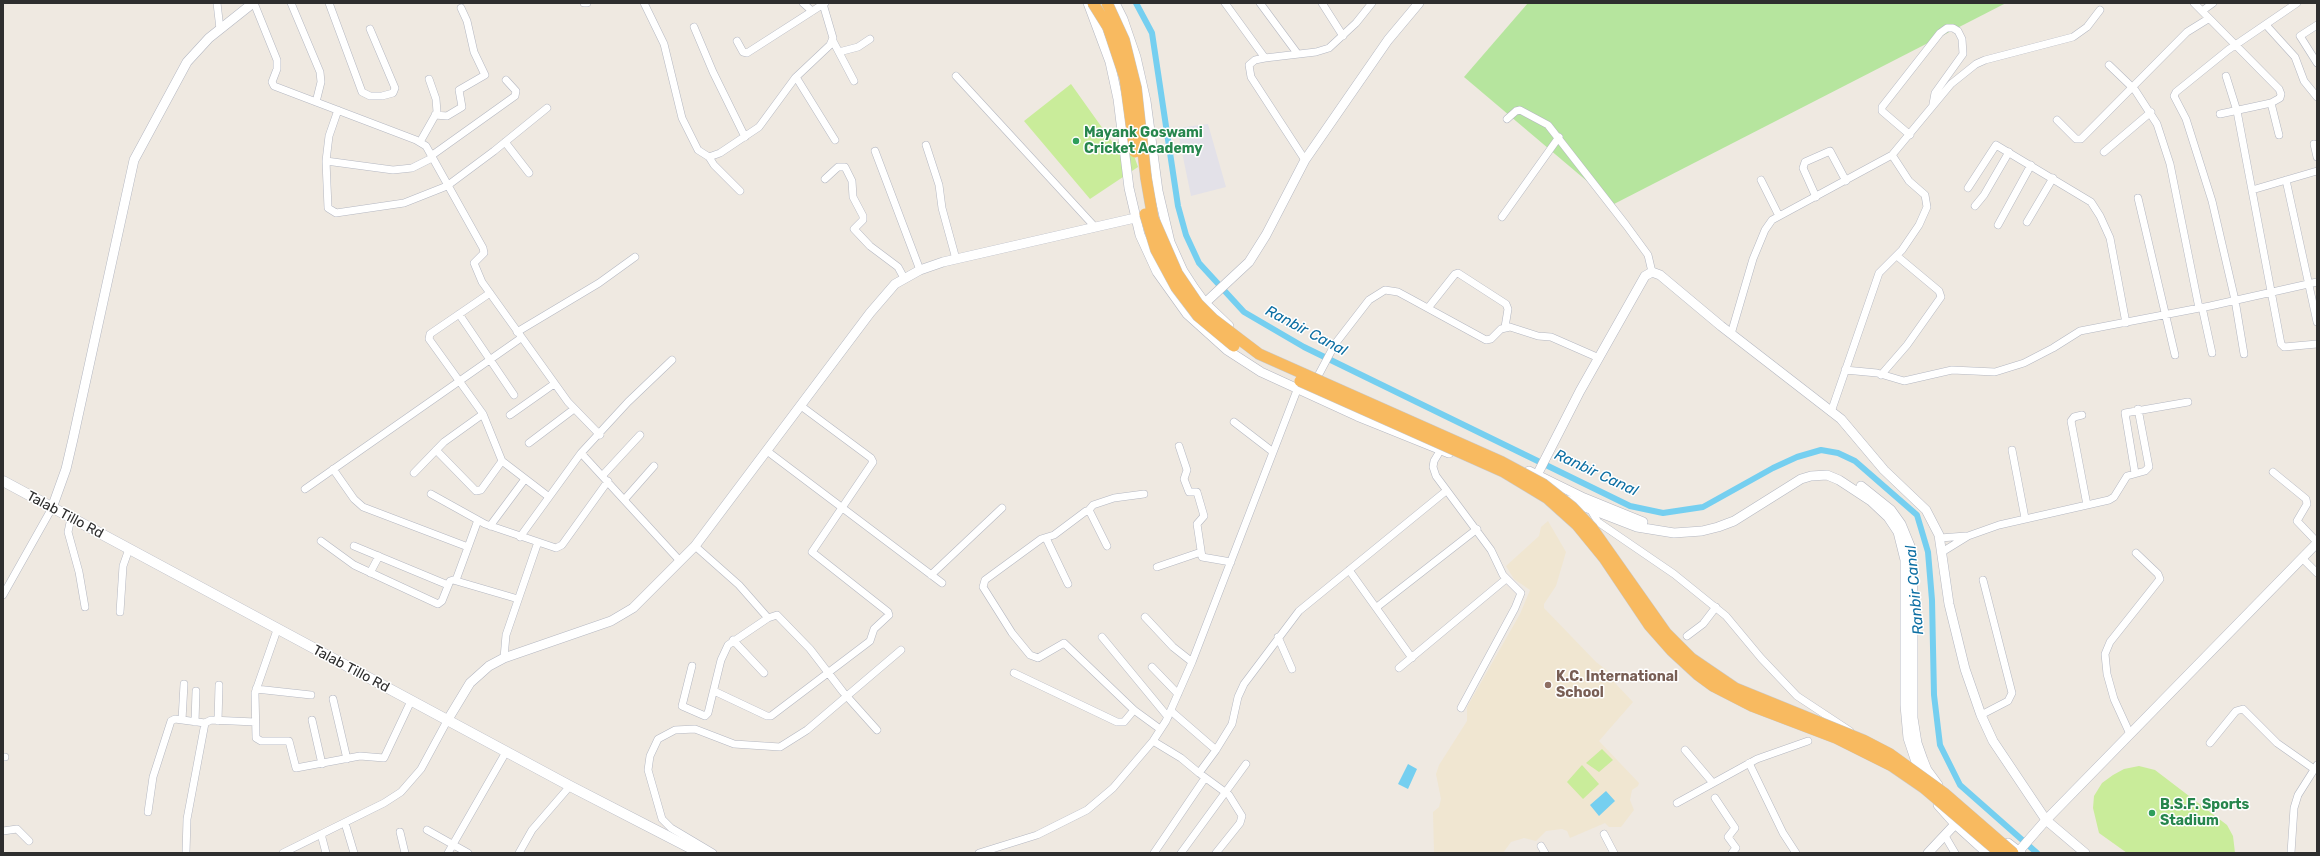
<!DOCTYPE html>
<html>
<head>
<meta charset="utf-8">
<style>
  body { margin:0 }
  #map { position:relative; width:2320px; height:856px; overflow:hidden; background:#efe9e1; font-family:Rubik,sans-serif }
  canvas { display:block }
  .frame { position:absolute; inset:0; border:4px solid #2e2e2e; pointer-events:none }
</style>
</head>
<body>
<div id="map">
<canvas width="2320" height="856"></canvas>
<div class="frame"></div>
</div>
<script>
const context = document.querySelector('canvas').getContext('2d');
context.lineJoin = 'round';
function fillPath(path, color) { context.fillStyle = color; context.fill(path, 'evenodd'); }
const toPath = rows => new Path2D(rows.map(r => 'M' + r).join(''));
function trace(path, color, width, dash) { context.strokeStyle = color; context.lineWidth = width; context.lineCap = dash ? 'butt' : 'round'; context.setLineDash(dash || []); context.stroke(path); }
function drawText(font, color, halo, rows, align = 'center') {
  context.font = font + ' Rubik,sans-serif'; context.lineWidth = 3; context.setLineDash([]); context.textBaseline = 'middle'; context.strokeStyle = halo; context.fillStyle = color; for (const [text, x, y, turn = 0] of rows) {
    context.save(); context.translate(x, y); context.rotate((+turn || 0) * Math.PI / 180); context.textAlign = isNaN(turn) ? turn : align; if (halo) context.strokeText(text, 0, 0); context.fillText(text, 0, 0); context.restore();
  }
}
fillPath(toPath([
  [1208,124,1226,187,1191,196,1177,128]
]), '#e3e1e8');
fillPath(toPath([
  [1548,521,1566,552,1556,586,1544,604,1544,608,1596,662,1609,672,1615,683,1633,702,1599,741,1639,783,1638,786,1632,790,1630,800,1634,810,1621,827,1609,827,1605,823,1570,838,1567,831,1562,829,1546,831,1536,841,1524,838,1511,842,1503,853,1434,853,1433,812,1439,807,1441,799,1436,774,1439,765,1467,721,1467,707,1520,614,1530,590,1514,579,1506,566,1539,536,1541,527]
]), '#f0e6d1');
fillPath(toPath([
  [1528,3,2006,3,1614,204,1464,77]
]), '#b6e59e');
fillPath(toPath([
  [1071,84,1113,143,1128,139,1138,167,1090,199,1024,121],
  [1602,749,1613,760,1599,772,1586,763],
  [1582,765,1599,784,1583,799,1567,782],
  [2139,766,2155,770,2227,825,2233,836,2235,853,2127,853,2099,833,2093,808,2094,796,2102,783,2113,775,2124,769]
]), '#c9ec9a');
fillPath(toPath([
  [1408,764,1417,769,1408,789,1398,784],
  [1606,791,1615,801,1599,816,1590,805]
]), '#75cff0');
trace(toPath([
  [1136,3,1152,33,1178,206,1186,235,1199,263,1244,312,1304,347,1630,506,1663,513,1703,507,1773,468,1797,457,1821,450,1838,453,1855,461,1917,515,1928,552,1932,600,1934,695,1940,745,1960,785,2037,853]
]), '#75cff0', 6);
const minor = toPath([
  [217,3,220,29],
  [254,3,277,60,277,69,272,82,274,86,416,140,426,146,483,248,484,253,474,263,482,282,568,402,600,435],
  [291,3,320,72,321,82,316,102],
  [329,3,362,92,370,96,382,96,393,93,395,88,370,29],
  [584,3,587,3],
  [644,3,664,44,682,118,698,150,709,157,720,153,759,127,795,78,830,45,833,38,823,4],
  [803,3,812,11],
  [1225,3,1265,58],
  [1260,3,1297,53],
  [1322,3,1343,36],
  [2194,3,2279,89,2281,94,2280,98,2271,103,2220,114],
  [2202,11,2213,3],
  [2266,25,2295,57,2304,81,2317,97],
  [2317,25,2300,36,2317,63],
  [694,27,713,72,745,137],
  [737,41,743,52,747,53,825,3],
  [833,41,854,81],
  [839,52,858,47,870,39],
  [2109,65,2135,90,2157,124,2170,164,2199,308],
  [956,76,1095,227],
  [2226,76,2237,111,2281,344,2284,347,2317,344],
  [796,77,835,140],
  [2271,103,2279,135],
  [338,110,329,136,326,161,328,208,336,213,404,203,447,186,494,151,547,108],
  [435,115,447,116,462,107,459,90,485,75,474,52,467,21,461,8],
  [1507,119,1516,111,1520,110,1548,125,1626,225,1648,255,1652,272],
  [2057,120,2076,139,2081,139,2187,32,2208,19],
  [1910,135,1882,111,1882,107,1940,33,1947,28,1953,28,1958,31,1962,39,1963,54,1935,93,1933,104],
  [420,142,437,112,436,99,429,79],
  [505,142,529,173],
  [2314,144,2317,157],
  [926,145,939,185,942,208,956,259],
  [875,151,920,270],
  [2104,152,2151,112],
  [431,156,515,96,516,91,506,80],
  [709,157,714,165,740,191],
  [1305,160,1251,77,1249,65,1255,60,1265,58,1316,52,1329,48,1356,23,1372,3],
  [326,161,393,170,412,168,432,158],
  [825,179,838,167,845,167,852,181,853,197,863,216,863,220,854,229,870,246,898,267,904,278],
  [1761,180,1779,216],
  [2286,180,2317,322],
  [1968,188,1996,145,2091,202,2100,216,2110,238,2126,323],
  [2252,190,2317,171],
  [1816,197,1803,168,1805,162,1830,151,1846,181],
  [2138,198,2175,355],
  [1975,206,1984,195,2009,152],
  [1502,217,1559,137],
  [2027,222,2053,178],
  [1998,225,2031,165],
  [490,293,430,334,429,339,483,414,502,461,549,497],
  [2202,307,2212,353],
  [1428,308,1455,274,1458,273,1506,304,1508,309,1505,327],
  [459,314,514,395],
  [517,332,599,283,635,257],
  [1731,334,1753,259,1765,230,1772,220,1892,155,1951,84,1976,64,1985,60,2073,37,2087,27,2100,10],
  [2244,354,2235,300,2212,201,2186,119,2174,96,2176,92,2228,50,2297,3],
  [1845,370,1877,373,1904,381,1952,370,1995,372,2024,363,2053,348,2080,331,2210,306,2317,282],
  [1881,375,1907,345,1941,297,1939,291,1897,256],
  [1318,376,1335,344,1369,300,1385,290,1398,292,1411,299,1486,340,1491,339,1501,329,1510,327,1538,336,1551,337,1599,358],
  [1831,412,1879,273,1902,250,1919,225,1927,207,1925,195,1909,181,1892,155],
  [510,415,554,384],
  [2082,415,2074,417,2071,421,2087,505],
  [1234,422,1273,452],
  [529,443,574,409],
  [1179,446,1187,470,1184,479,1189,492,1197,492,1204,516,1197,524,1202,557,1231,562],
  [1443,446,1434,461,1433,467,1436,476,1491,550,1503,575,1521,593,1515,608,1461,708],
  [436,450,476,491,481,490,502,461],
  [2012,450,2025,518],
  [767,451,942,583],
  [581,453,680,561],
  [333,469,354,499,363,507,468,547],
  [2273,472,2306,499,2307,504,2297,521,2317,542],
  [414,473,444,442,483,414],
  [2135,473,2125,413,2188,402],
  [603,475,640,435],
  [305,489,521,338],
  [431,494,485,524,556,548,562,545,608,481],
  [624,500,654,466],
  [1589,507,1598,522,1674,574,1726,616,1761,658,1797,696,1850,731],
  [1088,511,1093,505,1114,498,1144,494],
  [71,518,68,532,79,572,85,607],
  [490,526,525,479],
  [520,537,581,453,628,402,672,360],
  [1046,538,1068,584],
  [1940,538,1966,536],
  [321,541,354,565,438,604,442,601,450,581,453,580,518,599],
  [354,546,448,585],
  [695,546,739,585,768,618],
  [1107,546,1090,512,1086,511,1054,535,1041,539,985,580,983,587,1012,633,1030,655,1038,658,1064,643,1134,710,1160,729],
  [1942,552,1968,536,1999,525,2109,500,2114,497,2127,476,2145,471,2149,467,2138,409],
  [2302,558,2317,573],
  [1157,567,1201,552],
  [1349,570,1412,658],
  [370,573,379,556],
  [931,575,1002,508],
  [456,580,478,520],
  [3,595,52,508],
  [1377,607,1477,529],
  [120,612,123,566,129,549],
  [1145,617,1173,647,1192,662],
  [277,630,255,693,256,738,261,741,289,741,296,768,360,756,384,758,411,701],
  [1687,636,1703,624,1716,607],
  [1102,637,1168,717],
  [1278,637,1292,669],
  [733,640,764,673],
  [504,658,506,635,538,542],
  [692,666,682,706,705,716,708,713,721,660,728,645,768,618,777,615,810,649,843,692,877,730],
  [1152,667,1178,694],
  [1399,668,1506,579],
  [1014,673,1117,722,1124,722,1134,710],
  [256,689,311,695],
  [714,691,767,716,771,716,870,641,874,629,889,615,888,612,812,552,873,462,871,458,801,406],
  [333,699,347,759],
  [1171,711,1216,750],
  [1981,715,2008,701,2012,693,1983,580],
  [182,720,184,684],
  [312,720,322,764],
  [218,721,219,685],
  [195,722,196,691],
  [2130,734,2114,699,2107,674,2105,654,2110,642,2160,579,2158,574,2136,553],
  [1153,741,1181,758,1199,773],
  [2210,743,2236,711,2243,709,2277,743,2314,769],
  [1685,750,1713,783],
  [3,757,5,757],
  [1749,763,1783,833,1796,853],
  [1715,798,1735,828,1728,837,1736,848,1732,853],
  [1677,803,1757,759,1808,741],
  [148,812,153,777,171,721,175,719,205,723],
  [345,823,354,853],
  [427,830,468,853],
  [3,831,17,829,29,841],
  [400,832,405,853],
  [321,834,326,853],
  [1604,834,1614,853],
  [1945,836,1955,853],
  [1541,846,1545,853],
  [186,853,187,819,205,723,211,720,255,722],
  [283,853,384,803,401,792,421,769,447,721],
  [448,853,506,752],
  [519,853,532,830,570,786],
  [713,853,671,828,662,819,648,770,650,756,658,739,675,730,695,729,734,744,780,747,807,730,901,650],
  [979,853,1037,835,1087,810,1113,788,1153,741,1166,721,1192,662,1299,385],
  [1154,853,1205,778],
  [1181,853,1246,764],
  [1216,853,1240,823,1242,816,1229,795,1199,773,1216,750,1232,724,1238,697,1244,684,1299,611,1446,491],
  [2291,853,2294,808,2298,795,2317,765]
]);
const tertiary = toPath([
  [1088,3,1110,62,1118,99,1129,188,1140,235,1157,272,1187,314,1227,350,1261,372,1357,416,1449,453],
  [1115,3,1123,19,1136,57,1146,101,1158,191,1170,242,1183,271,1194,288,1205,303,1229,326],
  [1205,303,1249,262,1266,235,1305,160,1388,40,1419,3],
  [1529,471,1584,498,1643,522],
  [1537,475,1580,391,1645,276,1652,272,1660,275,1721,326,1841,419,1884,470,1926,510,1939,535,1949,604,1965,669,1981,715,1993,741,2046,820,2085,853],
  [1861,486,1891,510,1901,524,1910,546,1913,594,1913,718,1917,743,1923,760,1927,770,1938,785],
  [1567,500,1637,527,1674,533,1702,531,1718,527,1734,521,1801,479,1811,476,1827,475,1839,480,1871,501,1888,517,1898,532,1905,560,1905,705,1908,738,1921,777],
  [52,508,66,469,73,439,134,160,187,62,209,38,253,3],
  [447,721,470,683,489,666,504,658,611,621,633,608,695,546,870,313,895,284,920,270,943,262,1135,218],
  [1938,805,1955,824,1987,853],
  [2008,843,2021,853],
  [2019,851,2046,820,2317,543],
  [1928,853,1959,820]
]);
const secondary = toPath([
  [3,481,570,786,700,853]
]);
trace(minor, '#b4b7c1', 8);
trace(tertiary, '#b4b7c1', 10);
trace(secondary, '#b4b7c1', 11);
trace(minor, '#fff', 7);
trace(tertiary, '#fff', 9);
trace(secondary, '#fff', 10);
const trunkBridge = toPath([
  [1093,3,1108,27,1125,78,1135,152],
  [1107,3,1124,40,1136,88,1146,178,1153,218,1177,273,1198,304,1213,319,1259,354,1502,462,1543,484,1572,507,1592,528,1666,633,1691,658,1735,688,1863,740,1890,754,1944,793,2013,853],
  [1145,214,1156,250,1176,287,1198,316,1234,346],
  [1300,381,1504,472,1547,498,1577,525,1604,558,1649,625,1672,651,1698,675,1713,686,1752,706,1836,738,1892,766,1924,788,2000,853]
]);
trace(trunkBridge, '#c9c9c9', 12, []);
trace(trunkBridge, '#f8ba60', 11);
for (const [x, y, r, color] of [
  [1076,141,4,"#2e9e5b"],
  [1548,685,4,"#8d6e63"],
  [2152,813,4,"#2e9e5b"]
]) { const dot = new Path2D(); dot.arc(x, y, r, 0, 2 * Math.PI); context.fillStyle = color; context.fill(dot); trace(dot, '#fff', 1.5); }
drawText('bold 14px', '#27864d', '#fff', [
  ["Mayank Goswami",1084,133],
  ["Cricket Academy",1084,149],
  ["B.S.F. Sports",2160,805],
  ["Stadium",2160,821]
], 'left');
drawText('14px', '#2e2e2e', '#fff', [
  ["Talab Tillo Rd",65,515,28],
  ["Talab Tillo Rd",351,669,28]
]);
drawText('bold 14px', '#785e54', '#fff', [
  ["K.C. International",1556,677],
  ["School",1556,693]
], 'left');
drawText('italic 15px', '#0d6fa3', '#fff', [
  ["Ranbir Canal",1306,331,28],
  ["Ranbir Canal",1596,473,25],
  ["Ranbir Canal",1915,590,-95]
]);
</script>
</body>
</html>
